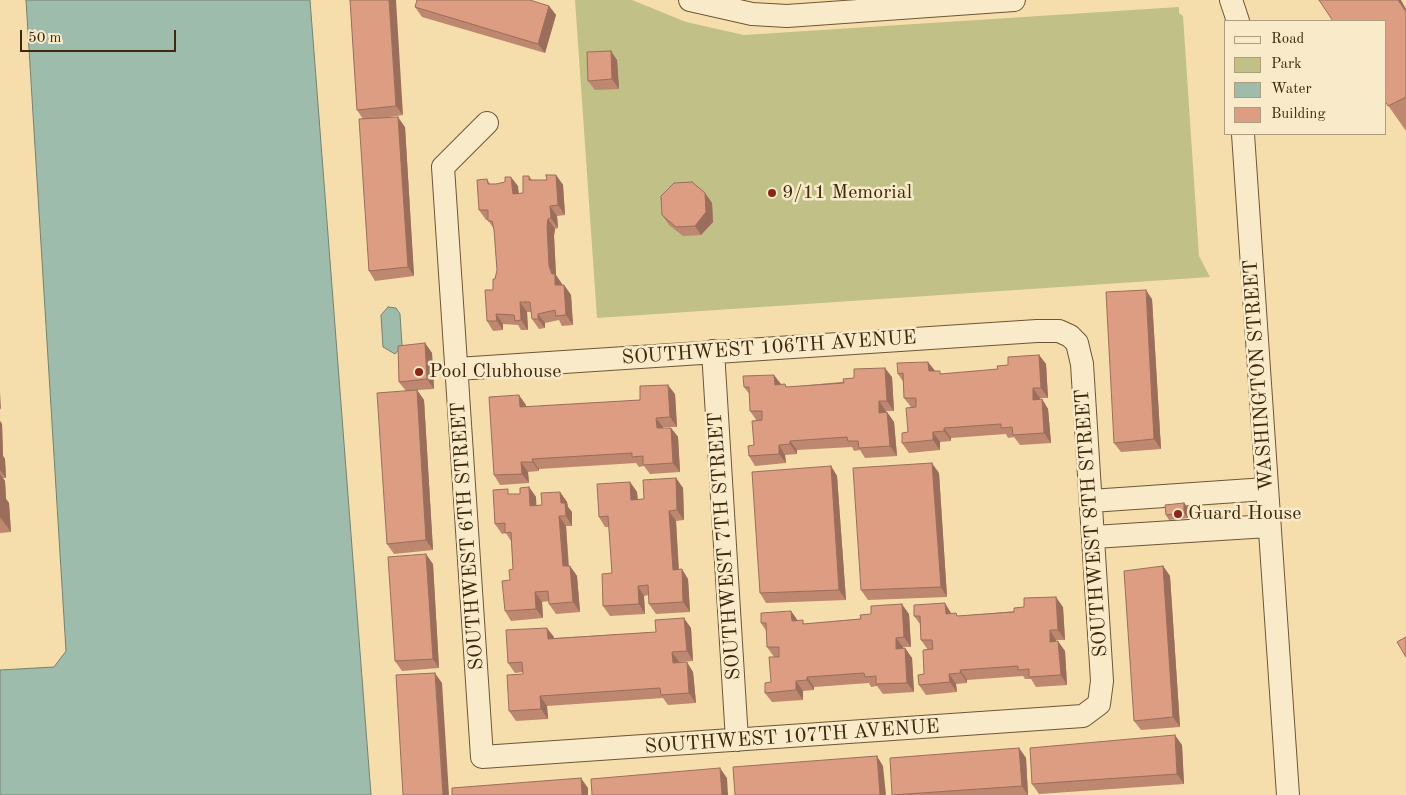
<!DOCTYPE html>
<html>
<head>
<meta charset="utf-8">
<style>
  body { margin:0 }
  #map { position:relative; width:1406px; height:795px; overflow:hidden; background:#f6deac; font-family:"Old Standard TT",serif }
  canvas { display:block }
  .legend { position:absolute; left:1224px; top:20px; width:162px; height:115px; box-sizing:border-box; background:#f9eac9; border:1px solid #ae9d7f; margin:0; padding:6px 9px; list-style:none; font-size:15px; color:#3e290f }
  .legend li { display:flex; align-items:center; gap:10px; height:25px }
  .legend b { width:25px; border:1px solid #ae9d7f }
  .scale { position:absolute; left:20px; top:30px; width:156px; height:22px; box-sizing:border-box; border:2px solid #3e290f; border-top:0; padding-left:6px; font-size:15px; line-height:18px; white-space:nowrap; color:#3e290f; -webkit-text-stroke:4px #f9eac9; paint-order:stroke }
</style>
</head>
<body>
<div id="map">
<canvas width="1406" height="795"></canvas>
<ul class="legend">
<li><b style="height:6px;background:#f9eac9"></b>Road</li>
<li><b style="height:14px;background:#c0c087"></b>Park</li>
<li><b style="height:14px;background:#9dbcac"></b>Water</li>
<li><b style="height:14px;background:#dc9d82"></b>Building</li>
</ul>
<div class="scale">50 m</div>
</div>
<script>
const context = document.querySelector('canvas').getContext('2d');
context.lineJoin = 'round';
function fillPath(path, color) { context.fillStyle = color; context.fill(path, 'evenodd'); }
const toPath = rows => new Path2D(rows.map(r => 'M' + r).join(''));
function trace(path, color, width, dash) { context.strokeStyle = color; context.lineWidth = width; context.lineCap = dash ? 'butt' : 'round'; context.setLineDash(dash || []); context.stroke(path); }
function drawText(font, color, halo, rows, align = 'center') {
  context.font = font + ' "Old Standard TT",serif'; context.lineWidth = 5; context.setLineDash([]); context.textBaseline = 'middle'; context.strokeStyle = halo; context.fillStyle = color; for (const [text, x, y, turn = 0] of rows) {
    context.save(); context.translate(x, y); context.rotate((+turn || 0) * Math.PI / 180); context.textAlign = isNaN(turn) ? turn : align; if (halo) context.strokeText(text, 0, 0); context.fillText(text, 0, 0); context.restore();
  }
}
fillPath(toPath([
  [575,0,632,0,686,22,744,35,1179,7,1179,13,1183,16,1199,256,1210,277,597,318]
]), '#c0c087');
const water = toPath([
  [26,0,310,0,371,795,0,795,0,670,54,667,66,651,26,0],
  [388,307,396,308,400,314,402,346,395,354,383,347,381,315,388,307]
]);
fillPath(water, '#9dbcac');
trace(water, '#77816d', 1);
const street = toPath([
  [690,0,752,14,787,16,1014,0],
  [1231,0,1238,21],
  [1243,134,1288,795],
  [713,351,737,740],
  [457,369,1037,331,1059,331,1070,336,1077,343,1082,364,1102,681,1099,704,1083,716,482,757,443,167,487,123],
  [1091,501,1266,489],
  [1094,537,1268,526]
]);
trace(street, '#6c5636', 24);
trace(street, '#f9eac9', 22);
fillPath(toPath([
  [350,0,403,115,382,118,405,127,414,276,375,281,369,271,363,119,357,110],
  [549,6,556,15,545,53,422,17,415,7],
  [1406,9,1406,131,1385,101],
  [617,60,619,89,595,90,588,81],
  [556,175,563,185,565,215,557,216,558,228,555,229,554,236,556,275,562,284,562,285,564,285,571,295,573,325,562,326,559,320,545,323,545,328,539,329,532,319,531,312,527,312,528,330,521,330,518,325,503,324,503,330,493,331,487,321,495,279,497,270,494,229,488,220,486,220,479,210,487,179,490,184,518,186,518,193,523,193,529,176,532,180,547,180],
  [705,193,712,203,713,222,701,235,683,236,669,225,662,215],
  [1152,299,1161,449,1121,452,1114,443],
  [425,343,432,353,434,389,417,390,424,400,433,550,394,554,387,544,406,391,399,382],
  [1039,355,1046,364,1048,398,1040,398,1040,399,1042,399,1048,409,1051,443,1020,445,1014,437,1008,438,1006,434,951,438,951,441,940,442,940,450,909,453,902,443,908,432,911,407,904,398,904,383,898,374,928,362,935,371,942,374,998,369],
  [774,375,780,384,788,387,892,377,894,411,886,411,886,412,887,412,894,422,897,456,865,458,860,450,854,451,852,447,797,450,797,454,785,455,786,463,755,466,749,456,754,445,757,421,750,411,750,395,744,387],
  [675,394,677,427,663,427,663,428,671,428,678,437,680,472,650,474,644,466,639,467,636,463,539,469,539,471,528,472,529,483,500,485,494,475,526,405,526,407,640,400],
  [0,421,2,424,3,456,5,459,6,478,3,478,5,481,6,499,9,503,11,532,0,533],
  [831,466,837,476,846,600,766,603,760,593],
  [939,473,947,597,868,600,861,590],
  [676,478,683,488,684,520,676,521,679,569,688,579,690,612,656,614,649,604,649,595,644,596,645,614,610,616,603,606,612,573,609,527,605,527,599,517,630,482,637,492,638,500,644,499],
  [529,487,536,497,536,505,542,505,560,492,567,502,568,507,572,512,572,526,566,526,569,566,570,566,577,576,580,612,556,614,549,604,549,601,542,602,543,618,511,621,505,611,510,580,513,569,511,541,506,533,502,534,495,524,512,494,520,494],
  [1184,503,1188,508,1188,518,1169,520,1166,515],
  [433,564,439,668,402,671,395,661],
  [1163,566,1170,576,1180,727,1141,730,1134,721],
  [1063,607,1065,640,1056,640,1056,641,1065,651,1067,685,1036,687,1031,679,1025,679,1023,676,967,680,967,683,956,684,957,692,926,695,919,685,924,674,928,650,921,640,920,624,914,616,951,613,958,616],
  [791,611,798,621,805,624,909,614,911,647,903,647,903,648,905,648,912,658,914,692,883,694,877,686,871,687,869,683,814,687,814,690,803,691,803,700,772,702,765,693,771,682,774,657,767,647,767,632,761,623],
  [691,628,693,661,679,662,679,663,693,672,696,703,668,705,663,698,547,706,548,719,516,721,509,711,523,674,523,672,515,673,508,663,554,637,554,638,656,632],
  [1182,745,1184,784,1039,794,1032,784],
  [1019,748,1026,758,1028,795,892,795]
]), '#bd8770');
fillPath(toPath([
  [389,0,396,0,403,115,396,106],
  [1398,0,1401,0,1406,9,1406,12],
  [549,6,556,15,545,53,538,44],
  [611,51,617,60,619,89,612,79],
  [398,117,405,127,414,276,408,267],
  [556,175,563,185,565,215,558,205],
  [511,177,518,186,520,203,513,194],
  [705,193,712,203,713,222,701,235,695,226],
  [550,206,557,216,558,228,551,218],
  [548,219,555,229,554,236,556,275,562,284,562,295,555,285,549,266,547,226],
  [564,285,571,295,573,325,566,315],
  [1146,290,1152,299,1161,449,1154,439],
  [520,302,527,312,528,330,521,320],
  [496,314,503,324,503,330,497,321],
  [538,314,545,323,545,328,538,319],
  [425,343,432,353,434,389,427,379],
  [1039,355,1046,364,1048,398,1041,388],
  [928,362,935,371,929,371],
  [885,368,892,377,894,411,887,401],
  [774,375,781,384,775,385],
  [668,385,675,394,677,427,670,417],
  [1033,388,1040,398,1040,410,1033,400],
  [417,390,424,400,433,550,426,540],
  [0,391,0,392,1,410,0,408],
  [519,395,526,405,526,417,520,407],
  [1042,399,1048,409,1051,443,1044,433],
  [879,401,886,411,886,422,879,413],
  [887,412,894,422,897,456,890,446],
  [656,418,663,427,664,438,657,428],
  [0,421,2,424,3,456,5,459,6,478,0,470],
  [671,428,678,437,680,472,673,463],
  [944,428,951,438,951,441,944,431],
  [933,432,940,442,940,450,933,440],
  [790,441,797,450,797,454,790,444],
  [779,445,785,455,786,463,779,454],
  [532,459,539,469,539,471,533,462],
  [521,462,528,472,529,483,522,474],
  [932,463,939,473,947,597,941,587],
  [831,466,837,476,846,600,839,590],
  [0,474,5,481,6,499,9,503,11,532,0,517],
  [676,478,683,488,684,520,677,510],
  [630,482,637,492,638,510,631,500],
  [529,487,536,497,537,516,530,506],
  [560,492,567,502,568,507,572,512,572,526,566,516,561,503],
  [1184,503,1188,508,1188,518,1184,513],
  [669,511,676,521,679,579,673,570],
  [559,516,566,526,569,576,563,566],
  [426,554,433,564,439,668,433,659],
  [570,566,577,576,580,612,573,602],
  [1163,566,1170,576,1180,727,1173,717],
  [682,569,688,579,690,612,683,602],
  [638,586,644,596,645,614,639,604],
  [535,592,542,602,543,618,536,609],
  [1056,597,1063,607,1065,640,1058,630],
  [945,603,951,613,946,614],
  [902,604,909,614,911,647,904,637],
  [791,611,798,621,792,621],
  [684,618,691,628,693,661,687,651],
  [547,628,554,637,555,648,548,639],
  [1050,630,1056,640,1057,651,1050,642],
  [896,638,903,647,903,659,896,649],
  [1058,641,1065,651,1067,685,1061,675],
  [905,648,912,658,914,692,907,683],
  [672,652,679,662,680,673,673,663],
  [687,662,693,672,696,703,689,693],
  [960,670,967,680,967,683,961,673],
  [435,673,442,683,449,795,443,795],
  [949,674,956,684,957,692,950,682],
  [807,677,814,687,814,690,807,680],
  [796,681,803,691,803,700,796,690],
  [540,696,547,706,548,719,541,709],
  [1175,735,1182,745,1184,784,1177,774],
  [1019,748,1026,758,1028,795,1022,786],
  [877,756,883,766,886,795,880,795],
  [720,768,727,778,728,795,722,795],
  [581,778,588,788,588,795,582,795]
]), '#9a6e5b');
const building = toPath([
  [350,0,389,0,396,106,357,110,350,0],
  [417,0,530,0,549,6,538,44,415,7,417,0],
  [1319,0,1398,0,1406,12,1406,97,1388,106,1385,101,1385,21,1333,21,1319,0],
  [611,51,612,79,588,81,587,52,611,51],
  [398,117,408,267,369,271,359,119,398,117],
  [546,175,556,175,558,205,550,206,551,218,548,219,547,226,549,266,552,274,555,274,555,285,564,285,566,315,556,316,555,310,538,314,538,319,532,319,530,302,520,302,521,320,515,321,514,315,496,314,497,321,487,321,485,290,493,290,493,279,495,279,497,270,494,230,492,221,488,221,488,210,479,210,477,180,487,179,488,184,496,184,505,182,505,177,511,177,513,194,523,193,523,176,529,176,529,180,547,180,546,175],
  [692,182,705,193,706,212,695,226,676,227,662,215,661,196,674,183,692,182],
  [1146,290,1154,439,1114,443,1106,292,1146,290],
  [425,343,427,379,399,382,398,346,425,343],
  [1039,355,1041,388,1033,388,1033,400,1042,399,1044,433,1013,435,1012,427,1001,428,1001,424,944,428,944,431,933,432,933,440,902,443,902,433,908,432,906,408,916,407,916,398,904,398,903,373,898,374,897,363,928,362,929,371,940,371,940,374,998,369,997,366,1008,365,1008,357,1039,355],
  [885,368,887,401,879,401,879,413,887,412,890,446,859,448,858,441,848,441,847,437,790,441,790,444,779,445,779,454,749,456,748,446,754,445,752,421,762,420,762,411,750,411,749,387,744,387,743,376,774,375,775,385,785,384,786,387,844,383,843,379,854,378,854,369,885,368],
  [668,385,670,417,656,418,657,428,671,428,673,463,643,465,643,456,632,457,632,453,532,459,533,462,521,462,522,474,494,475,489,397,519,395,520,407,640,400,640,386,668,385],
  [417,390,426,540,387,544,377,393,417,390],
  [932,463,941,587,861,590,853,468,932,463],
  [831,466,839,590,760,593,752,472,831,466],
  [676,478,677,510,669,511,673,570,682,569,683,602,649,604,648,585,638,586,639,604,603,606,602,574,612,573,608,516,599,517,597,484,630,482,631,500,644,499,643,480,676,478],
  [529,487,530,506,542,505,541,493,560,492,561,503,565,503,566,516,559,516,563,566,570,566,573,602,549,604,548,591,535,592,536,609,505,611,502,581,510,580,509,570,513,569,511,532,505,533,505,523,495,524,493,490,508,489,508,494,520,494,520,488,529,487],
  [1184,503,1184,513,1166,515,1165,505,1184,503],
  [426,554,433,659,395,661,388,557,426,554],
  [1163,566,1173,717,1134,721,1124,571,1163,566],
  [1056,597,1058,630,1050,630,1050,642,1058,641,1061,675,1029,677,1029,669,1018,670,1018,666,960,670,961,673,949,674,950,682,919,685,918,675,924,674,923,650,933,649,932,640,921,640,920,616,914,616,914,605,945,603,946,614,956,613,957,616,1014,612,1014,608,1024,607,1024,598,1056,597],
  [902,604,904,637,896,638,896,649,905,648,907,683,876,684,876,676,865,677,864,673,807,677,807,680,796,681,796,690,765,693,765,683,771,682,769,657,779,657,779,647,767,647,766,623,761,623,761,613,791,611,792,621,803,620,803,624,861,619,860,615,871,614,871,606,902,604],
  [684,618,687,651,672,652,673,663,687,662,689,693,661,695,660,688,540,696,541,709,509,711,507,675,523,674,522,662,508,663,506,630,547,628,548,639,656,632,655,620,684,618],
  [1406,637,1406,657,1397,642,1406,637],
  [435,673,443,795,403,795,396,675,435,673],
  [1175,735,1177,774,1032,784,1030,748,1175,735],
  [1019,748,1022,786,892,795,890,758,1019,748],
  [877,756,880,795,735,795,733,767,877,756],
  [720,768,722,795,592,795,591,779,720,768],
  [581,778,582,795,452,795,452,788,581,778]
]);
fillPath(building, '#dc9d82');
trace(building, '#9a6e5b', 1);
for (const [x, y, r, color] of [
  [772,193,5,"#8f2418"],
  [419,372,5,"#8f2418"],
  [1178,514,5,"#8f2418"]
]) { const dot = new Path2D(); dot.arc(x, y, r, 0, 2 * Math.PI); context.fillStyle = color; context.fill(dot); trace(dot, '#f9eac9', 2); }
drawText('20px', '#3e290f', '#f9eac9', [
  ["9/11 Memorial",782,193],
  ["Pool Clubhouse",429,372],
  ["Guard House",1188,514]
], 'left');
drawText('20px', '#3e290f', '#f9eac9', [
  ["SOUTHWEST 106TH AVENUE",769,348,-4],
  ["WASHINGTON STREET",1259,375,-94],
  ["SOUTHWEST 8TH STREET",1092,523,-94],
  ["SOUTHWEST 6TH STREET",468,536,-94],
  ["SOUTHWEST 7TH STREET",725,546,-94],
  ["SOUTHWEST 107TH AVENUE",792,737,-4]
]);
</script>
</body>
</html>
